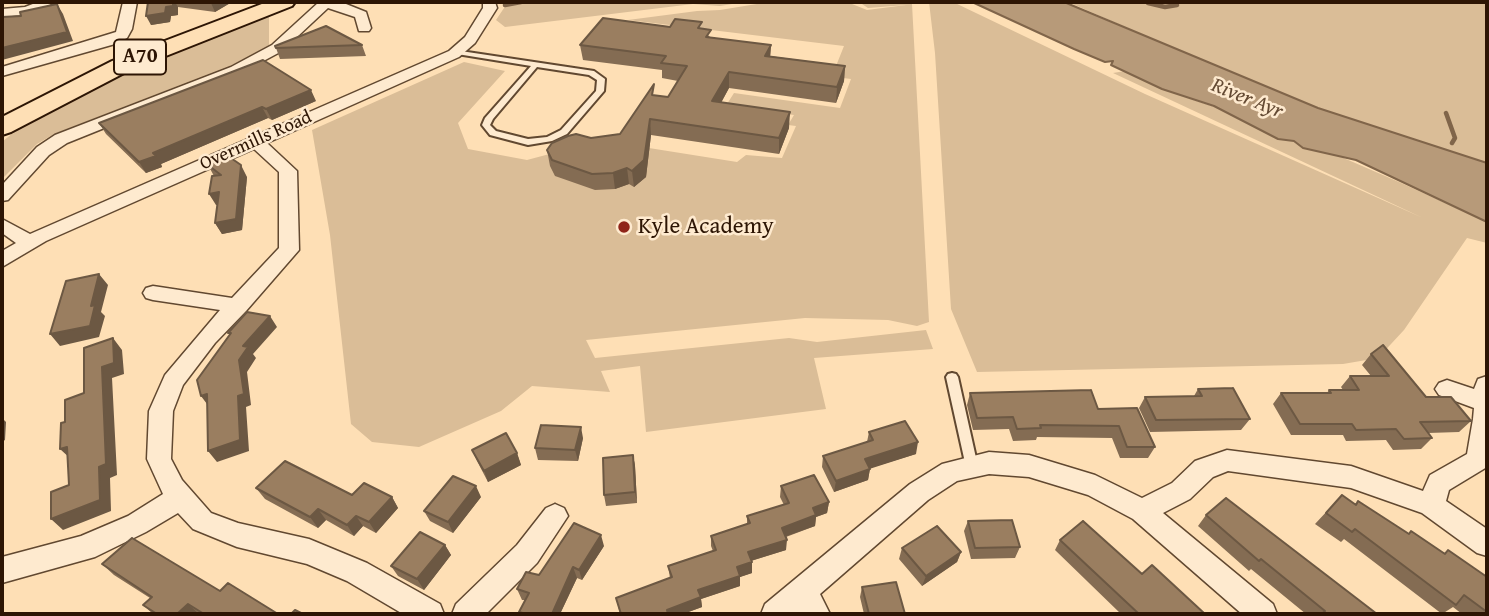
<!DOCTYPE html>
<html>
<head>
<meta charset="utf-8">
<style>
  body { margin:0 }
  #map { position:relative; width:1489px; height:616px; overflow:hidden; background:#fedfb5; font-family:"Gentium Book Plus",serif }
  canvas { display:block }
  .frame { position:absolute; inset:0; border:4px solid #2d1504; pointer-events:none }
</style>
</head>
<body>
<div id="map">
<canvas width="1489" height="616"></canvas>
<div class="frame"></div>
</div>
<script>
const context = document.querySelector('canvas').getContext('2d');
context.lineJoin = 'round';
function fillPath(path, color) { context.fillStyle = color; context.fill(path, 'evenodd'); }
const toPath = rows => new Path2D(rows.map(r => 'M' + r).join(''));
function trace(path, color, width, dash) { context.strokeStyle = color; context.lineWidth = width; context.lineCap = dash ? 'butt' : 'round'; context.setLineDash(dash || []); context.stroke(path); }
function drawText(font, color, halo, rows, align = 'center') {
  context.font = font + ' "Gentium Book Plus",serif'; context.lineWidth = 5; context.setLineDash([]); context.textBaseline = 'middle'; context.strokeStyle = halo; context.fillStyle = color; for (const [text, x, y, turn = 0] of rows) {
    context.save(); context.translate(x, y); context.rotate((+turn || 0) * Math.PI / 180); context.textAlign = isNaN(turn) ? turn : align; if (halo) context.strokeText(text, 0, 0); context.fillText(text, 0, 0); context.restore();
  }
}
fillPath(toPath([
  [508,2,744,2,720,6,693,4,505,27,496,20],
  [769,2,847,2,867,10,906,5,868,8,859,2,920,2,912,4,929,322,917,326,888,320,805,318,586,340,595,358,789,338,817,342,926,330,933,349,814,358,826,409,646,432,640,366,601,371,610,392,532,386,501,411,419,447,372,442,351,424,330,235,312,130,464,62,505,71,458,123,468,149,527,160,587,144,630,145,737,162,746,155,782,158,796,126,788,125,794,115,740,108,720,115,734,93,840,108,851,79,812,74,836,66,844,46,628,20,697,11,720,10],
  [929,2,953,2,1145,94,1423,218,1113,73,1125,71,1162,89,1229,112,1294,141,1339,156,1399,182,1487,222,1487,243,1467,238,1404,330,1378,358,1343,364,977,372,951,309,935,53],
  [1068,2,1487,2,1487,164,1341,121],
  [269,13,269,49,265,52,54,134,37,144,2,179,2,142,14,132,148,60]
]), '#dabd97');
const water = toPath([
  [972,2,1064,2,1318,108,1487,163,1487,222,1356,160,1303,148,1294,141,1278,139,1214,106,1162,89,1111,65,1113,61,1105,62,1074,49,972,2]
]);
fillPath(water, '#b79a79');
trace(water, '#80654a', 2);
trace(toPath([
  [1148,3,1165,7,1177,5],
  [505,5,521,2],
  [1446,113,1455,138,1452,143]
]), '#80654a', 4.5);
const lane = toPath([
  [454,50,594,71,605,79,604,91,567,134,552,141,528,145,490,135,482,125,485,118,531,66,457,54,454,54,454,50],
  [537,67,589,75,597,80,596,91,561,130,547,137,528,139,496,131,490,125,493,119,537,67],
  [952,373,956,374,958,377,978,467,976,471,972,472,968,471,966,467,946,377,948,374,952,373]
]);
const street = toPath([
  [38,2,51,4,32,14,2,17,2,9,25,7,38,2],
  [123,2,137,2,132,29,127,38,115,44,2,76,2,67,116,32,123,2],
  [319,2,341,2,366,12,371,28,369,31,359,31,355,17,328,8,282,51,241,73,67,143,49,155,8,200,2,201,2,185,37,147,55,135,231,67,272,45,319,2],
  [483,2,495,2,497,8,475,43,459,57,267,143,297,171,299,250,246,311,215,343,183,385,173,411,171,459,182,480,211,513,238,523,309,539,367,563,440,604,444,614,403,614,347,581,307,564,237,547,193,529,178,513,146,532,95,557,2,583,2,557,81,536,128,516,163,494,147,459,149,411,165,375,220,310,153,300,146,298,143,293,146,288,153,286,232,298,279,248,279,172,254,149,46,241,2,267,2,251,16,243,2,233,2,219,30,234,449,51,465,37,483,8,483,2],
  [1487,376,1487,467,1449,490,1446,501,1487,529,1487,556,1477,553,1422,513,1351,488,1228,471,1213,477,1190,499,1163,513,1273,604,1277,614,1242,614,1133,519,1088,495,1029,477,989,474,957,481,928,500,820,594,830,614,761,614,765,604,910,484,942,464,989,452,1029,455,1095,475,1142,498,1172,483,1195,461,1227,450,1351,466,1423,491,1430,475,1467,454,1473,419,1474,408,1439,395,1435,389,1439,383,1447,380,1474,389,1478,379,1487,376],
  [555,504,564,508,568,516,537,563,486,614,452,614,456,604,517,545,546,508,555,504]
]);
const primary = toPath([
  [267,2,295,2,292,6,128,71,11,132,2,135,2,117,112,61,267,2]
]);
trace(lane, '#614830', 4);
trace(street, '#614830', 3);
trace(primary, '#2d1504', 4);
fillPath(lane, '#feeacf');
fillPath(street, '#feeacf');
fillPath(primary, '#fedfb5');
fillPath(toPath([
  [145,2,232,2,215,12,178,7,178,15,171,16,170,22,151,25,148,3],
  [670,27,702,29,711,38,771,45,770,56,845,66,844,81,836,103,729,88,721,103,789,128,779,154,651,135,646,177,634,187,629,184,615,189,595,190,555,176,550,166,547,150,591,138,620,134,655,95,668,97,678,81,662,78,662,70,583,60,580,45],
  [362,45,366,56,280,59,276,48],
  [316,101,272,120,268,118,161,164,162,167,146,173,106,134,99,123],
  [208,165,247,177,242,230,222,234,215,223,218,205,216,205,214,176],
  [1371,354,1426,397,1471,421,1459,432,1428,433,1432,438,1421,449,1393,450,1386,440,1346,441,1343,435,1291,435,1273,404,1281,393,1327,393,1329,390,1343,390,1341,387,1350,376,1371,376,1362,365],
  [1198,389,1250,419,1241,430,1150,432,1139,408,1145,397,1194,396],
  [970,393,1098,409,1155,447,1148,458,1120,458,1112,438,1037,437,1036,440,1013,441,1009,429,973,430,967,405],
  [869,432,916,454,870,468,868,480,834,492,822,467,823,456,867,442],
  [583,438,578,461,538,460,535,448],
  [472,450,517,453,521,465,488,482,477,461],
  [633,455,635,466,637,503,606,506,604,495],
  [781,486,829,502,827,513,816,517,815,526,786,537,786,550,751,561,752,573,740,577,740,586,701,599,702,607,683,614,620,614,616,598,670,578,668,566,713,551,711,546,711,536,747,524,747,516,784,505,780,497],
  [256,488,352,495,392,497,398,508,376,533,363,526,354,536,326,520,318,528,265,499],
  [1342,495,1355,504,1408,534,1411,531,1444,553,1448,550,1487,577,1487,614,1462,614,1453,607,1442,614,1344,539,1341,542,1315,524],
  [481,497,453,533,430,521,424,511],
  [1206,515,1377,614,1306,614,1251,569,1249,571,1198,526],
  [968,521,1020,547,1015,558,971,559,964,531],
  [1060,540,1142,574,1205,614,1121,614,1055,550],
  [445,545,451,555,424,590,398,576,391,566],
  [604,546,582,580,577,578,560,614,520,614,519,612,525,600,522,600,517,589,539,575],
  [902,548,961,552,957,562,922,586,899,559],
  [102,564,220,591,278,614,153,614,143,605,150,598,114,575],
  [862,587,905,614,864,614,860,597]
]), '#846c53');
fillPath(toPath([
  [173,2,175,2,178,7,178,15,171,16,170,22,151,25,146,16,166,7],
  [213,2,232,2,215,12,211,3],
  [57,4,63,14,73,41,2,60,2,48],
  [771,45,770,60,765,56],
  [845,66,844,81,836,103,837,87],
  [729,72,729,88,713,117,712,101],
  [311,90,316,101,272,120,266,109],
  [262,107,268,118,161,164,162,167,146,173,139,162,153,153],
  [790,112,789,128,779,154,779,138],
  [650,119,651,135,646,177,634,187,632,171],
  [241,165,247,177,242,230,222,234,215,223],
  [627,168,629,184,615,189,613,173],
  [219,192,226,203,216,205,209,194],
  [99,274,108,285,101,312,105,316,99,337,60,346,50,334,91,306],
  [270,316,277,327,253,354,256,358,247,372,251,405,246,407,249,451,217,462,208,451,238,396,239,360,243,346],
  [113,338,122,350,124,374,112,378,117,475,110,478,111,511,63,530,51,519,99,467,102,367],
  [207,394,210,408,201,396],
  [2,418,6,422,5,440,2,442],
  [581,427,583,438,578,461,575,450],
  [918,442,916,454,863,471,865,459],
  [67,447,72,460,60,449],
  [517,453,521,465,488,482,484,471],
  [633,455,635,466,637,503,635,492],
  [870,469,868,480,834,492,836,481],
  [476,486,481,497,453,533,448,522],
  [392,497,398,508,376,533,369,522],
  [829,502,827,513,816,517,815,526,781,538,782,528,813,508],
  [318,509,326,520,318,528,310,517],
  [356,516,363,526,354,536,347,525],
  [601,535,604,546,582,580,579,570],
  [787,540,786,550,747,562,748,552],
  [445,545,451,555,424,590,417,579],
  [961,552,957,562,922,586,926,576],
  [752,562,752,573,740,577,740,586,701,599,702,607,683,614,666,614,667,610,698,590,737,567],
  [573,567,577,578,560,614,552,614],
  [188,604,199,614,177,614]
]), '#6c5843');
const building = toPath([
  [148,2,173,2,173,6,166,7,165,13,146,16,148,2],
  [57,4,67,32,2,48,2,17,21,16,20,12,57,4],
  [603,18,670,27,675,19,702,22,698,28,711,30,706,37,771,45,765,56,845,66,837,87,729,72,712,101,790,112,779,138,650,119,644,160,632,171,627,168,613,173,592,174,552,160,547,150,552,143,568,136,576,134,591,138,620,134,654,84,652,95,668,97,687,66,661,63,666,56,580,45,603,18],
  [326,26,362,45,276,48,275,46,326,26],
  [263,60,311,90,266,109,262,107,153,153,156,156,139,162,99,123,263,60],
  [228,156,241,165,236,219,215,223,219,192,209,194,212,176,221,175,208,165,228,156],
  [99,274,91,306,95,305,90,326,50,334,66,281,99,274],
  [247,312,270,316,243,346,248,347,239,360,244,394,238,396,240,440,208,451,207,394,201,396,197,380,231,333,228,333,247,312],
  [113,338,114,363,102,367,106,464,99,467,100,500,51,519,51,492,69,485,67,447,60,449,61,423,65,422,65,400,84,393,84,348,113,338],
  [1383,345,1426,397,1451,397,1471,421,1420,422,1432,438,1404,439,1396,429,1356,430,1352,424,1300,424,1281,393,1331,393,1329,390,1359,390,1350,376,1389,376,1371,354,1383,345],
  [1233,388,1250,419,1156,420,1145,397,1202,396,1198,389,1233,388],
  [1091,390,1098,409,1137,408,1155,447,1127,447,1119,426,1040,425,1041,428,1017,429,1013,417,977,418,970,393,1091,390],
  [905,421,918,442,865,459,870,469,836,481,823,456,873,440,869,432,905,421],
  [541,425,581,427,575,450,535,448,541,425],
  [506,433,517,453,484,471,472,450,506,433],
  [633,455,635,492,604,495,603,458,633,455],
  [285,461,352,495,364,483,392,497,369,522,356,516,347,525,318,509,310,517,256,488,285,461],
  [814,475,829,502,813,508,816,515,782,528,787,540,748,552,752,562,737,567,740,576,698,590,701,597,667,610,668,614,621,614,616,598,672,577,668,566,716,550,711,536,750,523,747,516,789,503,781,486,814,475],
  [453,476,476,486,448,522,424,511,453,476],
  [1342,495,1356,505,1358,501,1409,534,1411,531,1445,554,1448,550,1487,577,1487,612,1464,595,1456,605,1355,529,1352,532,1326,513,1342,495],
  [1226,498,1377,614,1325,614,1323,613,1325,611,1261,559,1259,561,1206,515,1226,498],
  [1012,520,1020,547,975,548,968,521,1012,520],
  [1083,521,1142,574,1152,565,1205,614,1155,614,1154,613,1152,614,1139,614,1060,540,1083,521],
  [574,523,601,535,579,570,573,567,552,614,526,614,519,612,529,593,517,589,526,572,539,575,574,523],
  [937,526,961,552,926,576,902,548,937,526],
  [420,532,445,545,417,579,391,566,420,532],
  [132,538,220,591,228,583,278,614,204,614,188,604,177,614,157,614,143,605,152,597,102,564,132,538],
  [896,582,905,614,869,614,862,587,896,582],
  [295,610,303,614,291,614,295,610]
]);
fillPath(building, '#9a7e60');
trace(building, '#6c5843', 2);
for (const [x, y, r, color] of [
  [624,227,7,"#8f2418"]
]) { const dot = new Path2D(); dot.arc(x, y, r, 0, 2 * Math.PI); context.fillStyle = color; context.fill(dot); trace(dot, '#feeacf', 2.5); }
drawText('19px', '#2d1504', '#feeacf', [
  ["Overmills Road",256,141,-24]
]);
for (const [x, y, w] of [
  [140,57,52]
]) { const box = new Path2D(); box.roundRect(x - w / 2, y - 17.5, w, 35, 5); context.fillStyle = '#feeacf'; context.fill(box); trace(box, '#2d1504', 2); }
drawText('bold 21px', '#2d1504', null, [
  ["A70",140,57]
]);
drawText('italic 21px', '#644a33', '#feeacf', [
  ["River Ayr",1247,99,22]
]);
drawText('23px', '#2d1504', '#feeacf', [
  ["Kyle Academy",638,227]
], 'left');
</script>
</body>
</html>
